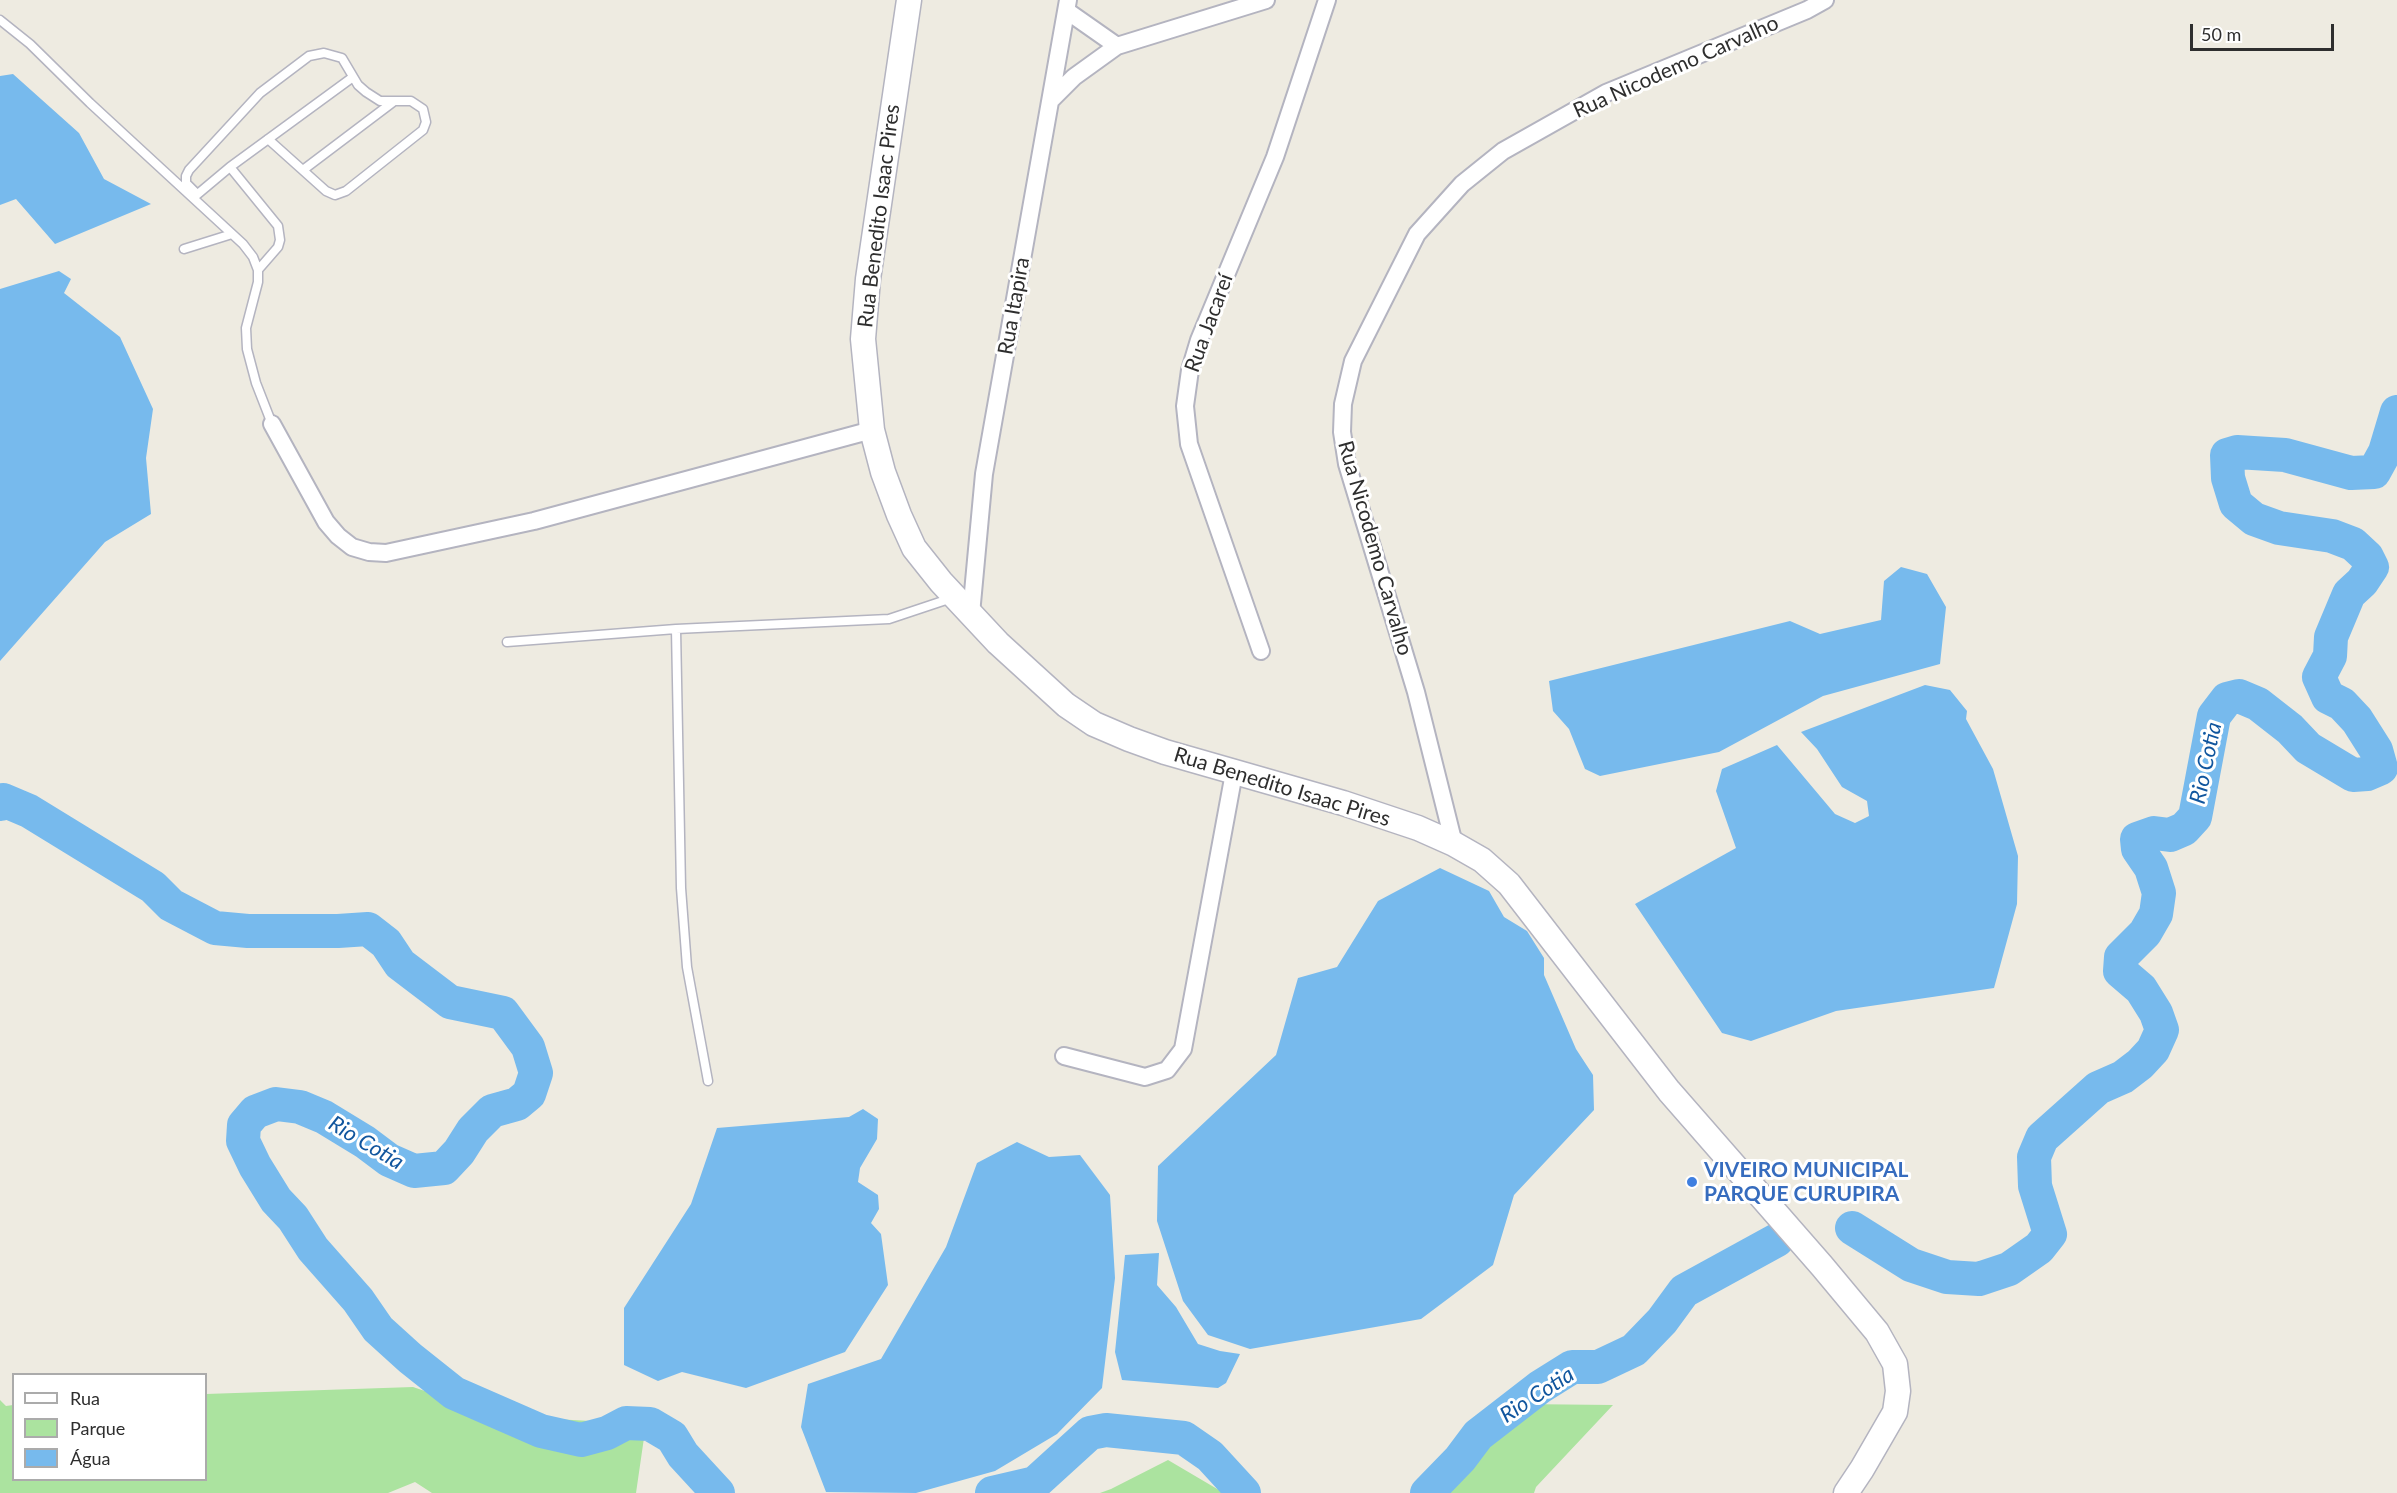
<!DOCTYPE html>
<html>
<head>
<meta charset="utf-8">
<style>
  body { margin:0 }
  #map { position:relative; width:2397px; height:1493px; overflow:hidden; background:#eeebe1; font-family:Lato,sans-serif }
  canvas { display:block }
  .legend { position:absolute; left:12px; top:1373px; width:195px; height:108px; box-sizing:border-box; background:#fff; border:2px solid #ababab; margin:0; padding:8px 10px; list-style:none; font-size:18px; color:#2e2e2e }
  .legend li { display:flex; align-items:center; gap:12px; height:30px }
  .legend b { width:30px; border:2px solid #ababab }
  .scale { position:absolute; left:2190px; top:24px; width:144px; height:27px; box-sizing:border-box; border:3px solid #2e2e2e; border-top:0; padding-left:8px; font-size:18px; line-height:21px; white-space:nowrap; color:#2e2e2e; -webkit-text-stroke:4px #fff; paint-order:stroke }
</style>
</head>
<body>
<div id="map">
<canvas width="2397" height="1493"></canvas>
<ul class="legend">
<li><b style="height:8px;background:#fff"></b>Rua</li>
<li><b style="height:16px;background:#abe39f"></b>Parque</li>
<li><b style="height:16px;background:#77baed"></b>Água</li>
</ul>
<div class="scale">50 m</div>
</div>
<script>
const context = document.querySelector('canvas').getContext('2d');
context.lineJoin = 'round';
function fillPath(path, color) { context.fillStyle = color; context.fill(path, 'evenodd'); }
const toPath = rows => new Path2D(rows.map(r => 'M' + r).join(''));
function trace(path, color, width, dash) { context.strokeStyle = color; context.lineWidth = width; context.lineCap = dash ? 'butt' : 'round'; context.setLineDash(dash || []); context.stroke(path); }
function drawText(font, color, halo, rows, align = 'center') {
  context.font = font + ' Lato,sans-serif'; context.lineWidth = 6; context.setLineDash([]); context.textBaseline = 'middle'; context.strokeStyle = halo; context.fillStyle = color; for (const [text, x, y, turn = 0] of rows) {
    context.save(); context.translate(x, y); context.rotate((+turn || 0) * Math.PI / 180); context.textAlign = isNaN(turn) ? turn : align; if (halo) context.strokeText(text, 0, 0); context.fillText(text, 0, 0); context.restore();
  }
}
fillPath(toPath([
  [413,1387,499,1416,646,1424,636,1493,432,1493,415,1482,388,1493,0,1493,0,1400,6,1406,13,1405,14,1480,206,1480,206,1394],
  [1519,1404,1613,1405,1536,1487,1534,1493,1439,1493],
  [1168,1460,1224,1493,1100,1493,1111,1489]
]), '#abe39f');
fillPath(toPath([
  [13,74,79,133,104,179,151,204,55,244,16,199,0,205,0,76],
  [59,271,71,279,64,293,120,337,153,409,146,458,151,514,105,542,0,661,0,289],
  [1901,567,1927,574,1946,607,1940,664,1823,696,1719,752,1600,776,1585,769,1569,729,1553,711,1549,681,1790,621,1820,634,1881,620,1884,581],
  [1925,685,1950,690,1967,711,1966,719,1993,769,2018,856,2017,904,1994,988,1836,1011,1751,1041,1722,1033,1635,904,1736,848,1716,791,1722,769,1777,745,1835,814,1855,823,1869,816,1867,801,1842,787,1817,749,1801,732],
  [1440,868,1489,891,1504,917,1527,931,1544,958,1544,975,1576,1049,1593,1075,1594,1110,1514,1195,1493,1265,1421,1319,1250,1349,1208,1335,1183,1301,1157,1221,1158,1166,1276,1055,1298,978,1337,967,1378,901],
  [863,1109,878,1119,877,1139,860,1168,858,1182,878,1195,879,1209,871,1223,881,1234,888,1285,845,1352,746,1388,682,1372,658,1381,624,1365,624,1308,691,1204,717,1128,849,1117],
  [1017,1142,1049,1157,1080,1155,1110,1195,1115,1278,1102,1388,1057,1434,995,1471,916,1493,826,1492,801,1427,808,1384,881,1359,946,1247,977,1163],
  [1159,1253,1157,1285,1176,1307,1198,1344,1220,1351,1240,1354,1226,1383,1218,1388,1122,1380,1115,1352,1125,1255]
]), '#77baed');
trace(toPath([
  [0,804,3,800,29,811,153,887,171,905,215,928,248,931,338,931,368,929,386,943,400,964,450,1002,503,1013,528,1047,536,1073,529,1094,517,1104,492,1111,473,1130,459,1152,444,1168,414,1171,389,1160,365,1142,324,1117,300,1107,276,1104,255,1112,244,1125,243,1141,255,1166,276,1200,293,1218,313,1249,358,1300,378,1329,410,1358,454,1393,541,1431,581,1440,607,1433,626,1423,650,1424,672,1437,683,1455,718,1493],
  [1852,1228,1911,1265,1947,1277,1979,1279,2009,1269,2039,1248,2050,1234,2035,1186,2034,1157,2042,1138,2098,1088,2123,1077,2140,1064,2153,1050,2162,1030,2156,1013,2141,989,2120,971,2121,957,2145,933,2156,914,2159,893,2151,868,2138,849,2137,839,2154,833,2170,835,2184,829,2195,817,2214,716,2227,699,2239,696,2258,704,2290,729,2308,748,2353,775,2367,774,2381,768,2376,750,2357,720,2342,704,2328,697,2319,677,2330,656,2331,637,2349,594,2362,582,2372,567,2367,557,2353,544,2332,536,2279,528,2254,519,2236,504,2228,478,2227,455,2237,452,2285,455,2351,473,2374,472,2385,452,2397,412],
  [992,1493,1035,1483,1090,1433,1106,1430,1184,1438,1210,1456,1244,1493],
  [1427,1493,1460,1459,1478,1435,1540,1387,1572,1367,1598,1367,1634,1350,1662,1321,1684,1291,1777,1240]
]), '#77baed', 34);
const lane = toPath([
  [0,20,30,44,90,103,243,244,253,257,258,270,258,282,246,328,247,349,256,383,272,424],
  [230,167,278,226,280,240,278,247,258,270],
  [303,170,393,102],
  [197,194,186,183,186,176,189,170,260,93,309,56,324,53,342,58,358,85,366,92,380,101,411,101,423,109,426,122,423,130,346,191,335,195,326,191,268,139],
  [193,198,230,167,353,77],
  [184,249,232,234],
  [676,629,681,888,687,967,708,1081],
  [507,642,676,629,889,619,952,598]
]);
const street = toPath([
  [1067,11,1117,46],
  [1052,99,1074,77,1117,46,1266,0],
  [272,424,326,522,338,536,352,547,369,552,386,553,534,521,872,430],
  [971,614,984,474,1068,0],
  [1261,651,1189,444,1185,406,1190,370,1199,340,1275,157,1327,0],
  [1454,844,1416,692,1347,464,1342,432,1343,404,1353,361,1417,234,1462,184,1503,151,1606,93,1807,10,1825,0],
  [1064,1056,1145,1077,1167,1070,1183,1049,1234,773]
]);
const secondary = toPath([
  [909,0,868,279,863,339,872,430,883,472,899,515,914,548,941,582,998,643,1066,705,1094,724,1129,739,1165,752,1343,803,1418,828,1454,844,1482,860,1509,884,1669,1091,1822,1266,1877,1332,1895,1364,1898,1391,1895,1412,1862,1469,1846,1493]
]);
trace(lane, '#b4b4c0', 11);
trace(street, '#b4b4c0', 20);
trace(secondary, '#b4b4c0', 27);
trace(lane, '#fff', 8);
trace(street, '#fff', 16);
trace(secondary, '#fff', 24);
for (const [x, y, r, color] of [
  [1692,1182,6,"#3f7fe0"]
]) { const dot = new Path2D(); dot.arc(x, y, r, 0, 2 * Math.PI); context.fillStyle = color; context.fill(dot); trace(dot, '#fff', 2); }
drawText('21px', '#2e2e2e', '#fff', [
  ["Rua Nicodemo Carvalho",1676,67,-24],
  ["Rua Benedito Isaac Pires",879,216,-83],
  ["Rua Itapira",1014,306,-80],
  ["Rua Jacareí",1209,323,-70],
  ["Rua Nicodemo Carvalho",1375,548,74],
  ["Rua Benedito Isaac Pires",1282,787,17]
]);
drawText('bold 21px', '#366cbe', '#fff', [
  ["VIVEIRO MUNICIPAL",1704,1170],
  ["PARQUE CURUPIRA",1704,1194]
], 'left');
drawText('italic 22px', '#11569e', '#fff', [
  ["Rio Cotia",2206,763,-78],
  ["Rio Cotia",366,1143,31],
  ["Rio Cotia",1537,1395,-33]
]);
</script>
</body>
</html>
